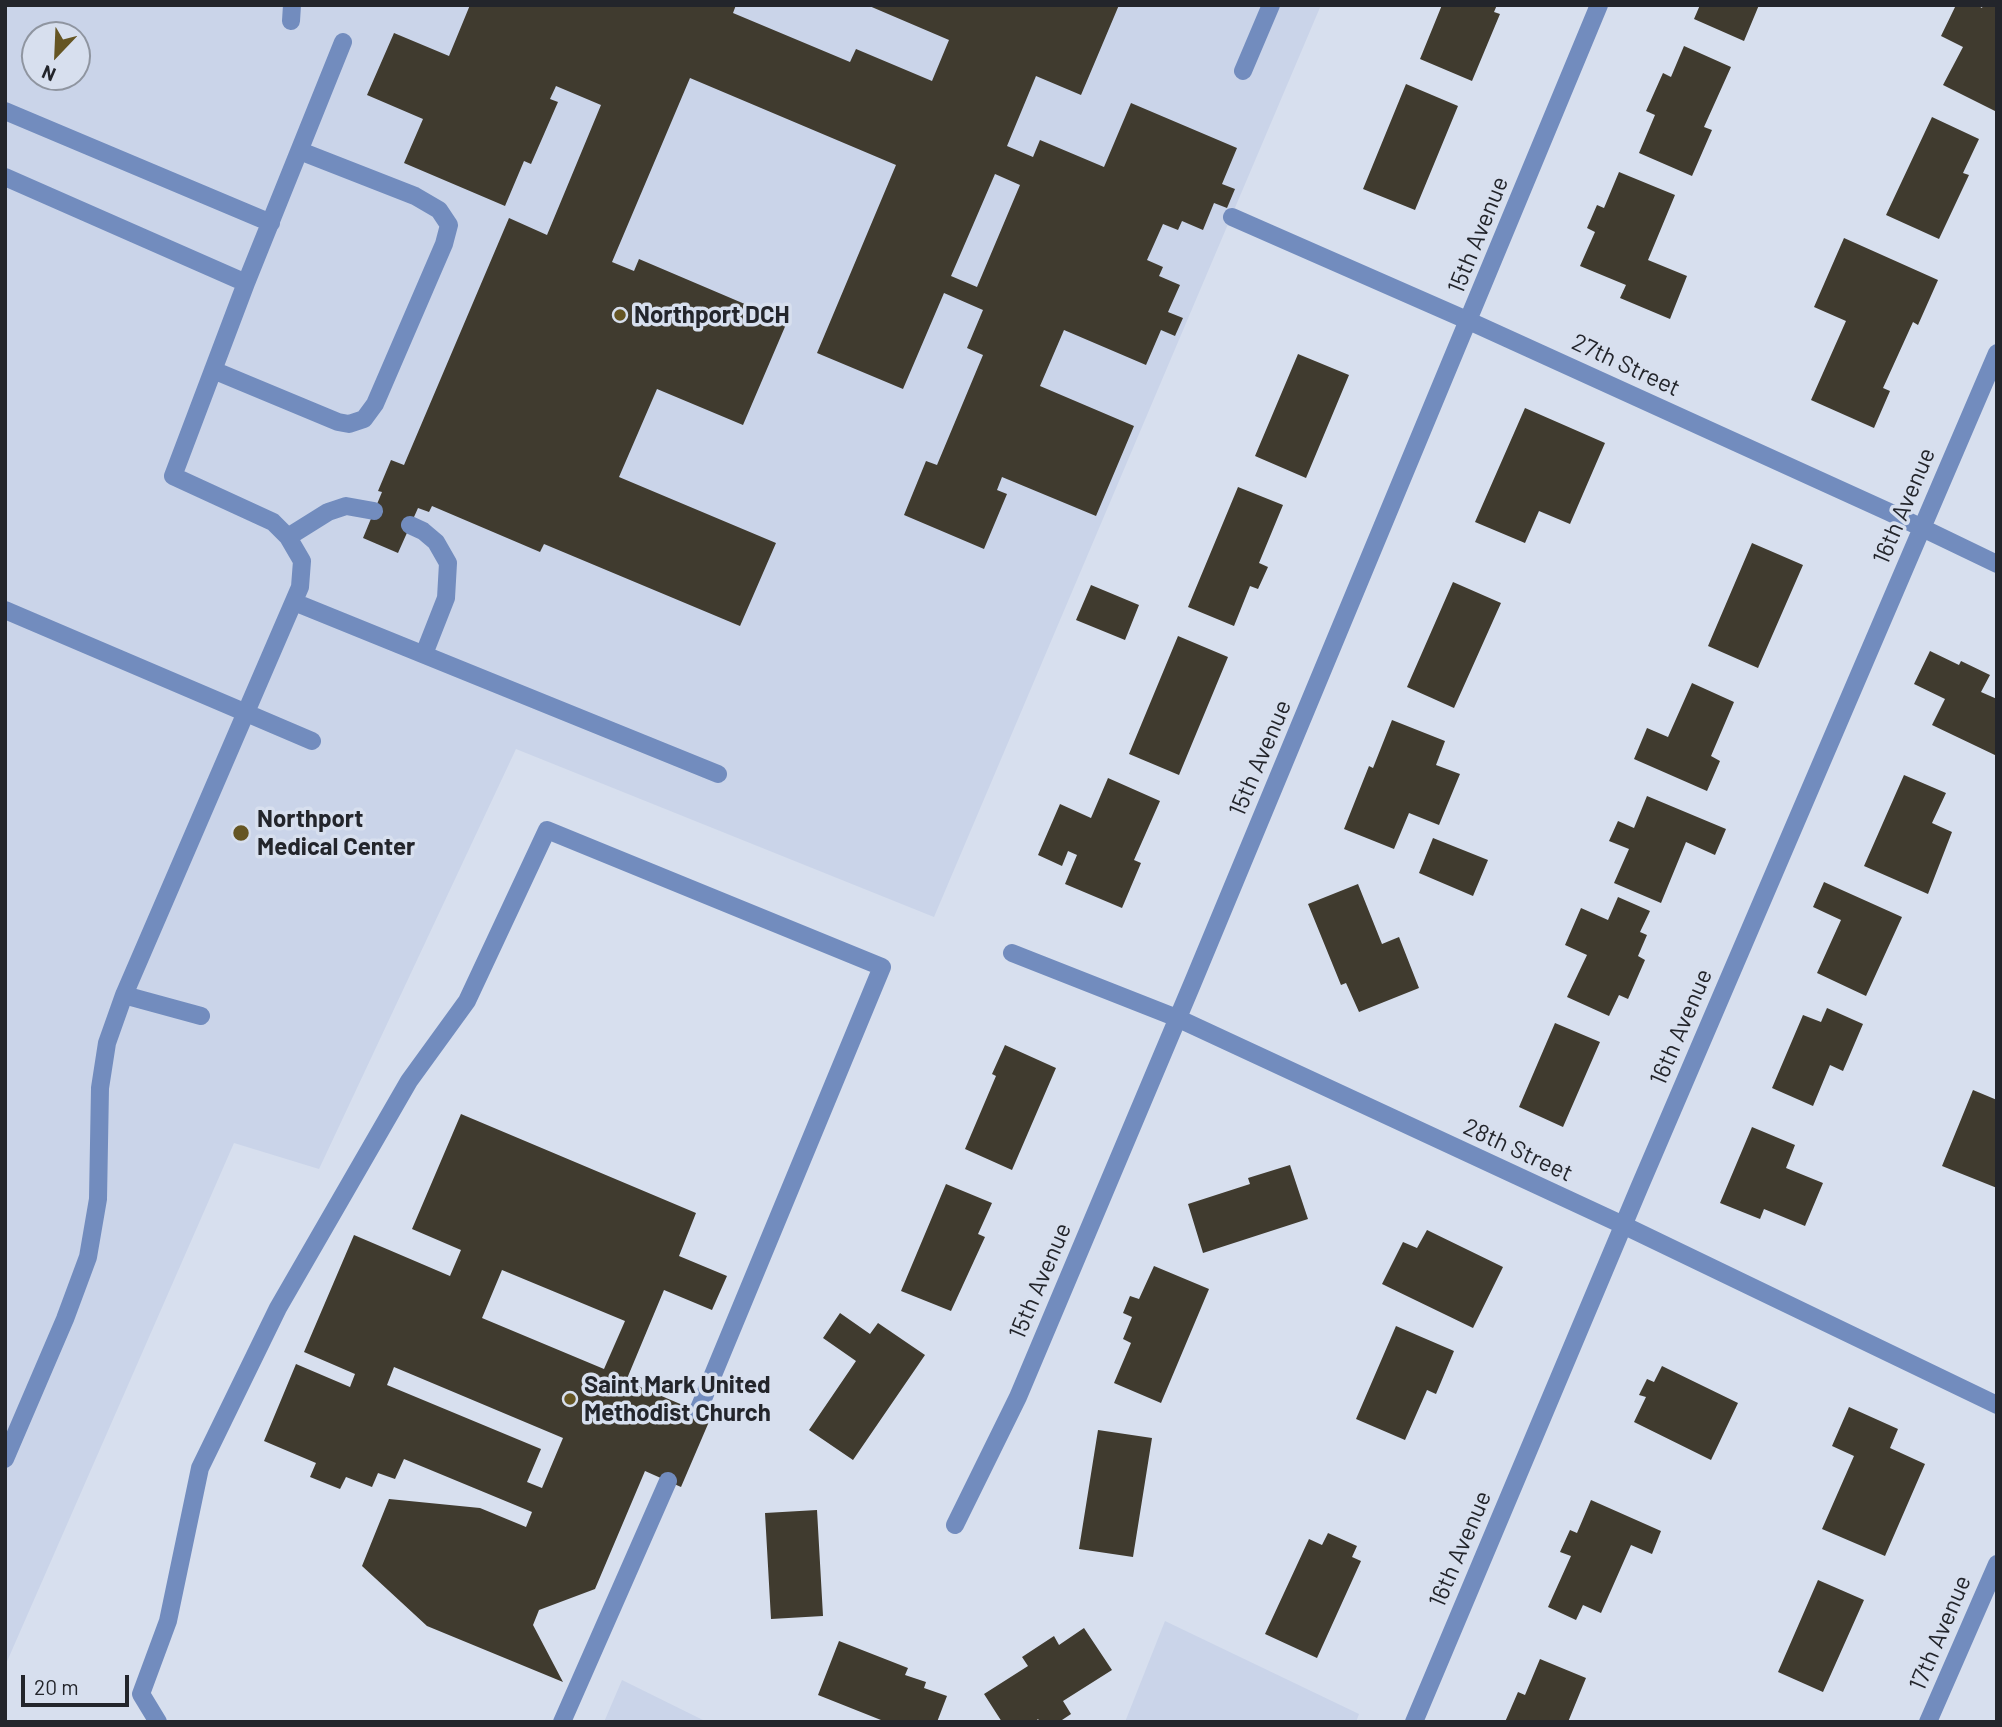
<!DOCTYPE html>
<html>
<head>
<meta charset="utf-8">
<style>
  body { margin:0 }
  #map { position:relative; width:2002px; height:1727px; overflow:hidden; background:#d7dfee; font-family:Barlow,sans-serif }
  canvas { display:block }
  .frame { position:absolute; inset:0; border:7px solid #23252b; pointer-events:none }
  .north { position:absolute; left:21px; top:21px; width:70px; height:70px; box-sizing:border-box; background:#d7dfee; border:2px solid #8f95a0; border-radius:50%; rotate:203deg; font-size:19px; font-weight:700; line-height:28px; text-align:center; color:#23252b }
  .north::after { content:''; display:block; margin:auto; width:24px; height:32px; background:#655523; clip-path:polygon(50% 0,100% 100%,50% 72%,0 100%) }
  .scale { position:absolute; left:21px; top:1675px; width:108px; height:32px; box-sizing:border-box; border:4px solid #23252b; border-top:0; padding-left:9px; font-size:21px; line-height:24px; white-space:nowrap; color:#23252b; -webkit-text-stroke:5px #d7dfee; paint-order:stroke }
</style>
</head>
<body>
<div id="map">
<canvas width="2002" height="1727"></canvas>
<div class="frame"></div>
<div class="north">N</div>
<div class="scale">20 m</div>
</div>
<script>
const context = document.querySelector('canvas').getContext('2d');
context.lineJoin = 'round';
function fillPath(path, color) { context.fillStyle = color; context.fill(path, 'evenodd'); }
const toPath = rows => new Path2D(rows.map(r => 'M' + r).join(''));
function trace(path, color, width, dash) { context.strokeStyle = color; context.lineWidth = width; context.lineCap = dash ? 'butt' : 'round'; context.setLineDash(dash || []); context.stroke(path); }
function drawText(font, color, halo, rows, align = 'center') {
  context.font = font + ' Barlow,sans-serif'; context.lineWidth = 7; context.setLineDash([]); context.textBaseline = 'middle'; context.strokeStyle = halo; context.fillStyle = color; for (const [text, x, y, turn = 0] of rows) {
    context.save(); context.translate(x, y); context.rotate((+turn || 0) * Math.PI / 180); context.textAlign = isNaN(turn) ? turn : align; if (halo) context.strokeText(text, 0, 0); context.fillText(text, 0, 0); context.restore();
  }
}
fillPath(toPath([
  [5,5,1321,5,934,917,516,749,319,1169,234,1143,5,1666],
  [35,35,77,35,77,77,35,77],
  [1165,1621,1359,1714,1356,1722,1125,1722],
  [622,1680,707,1722,604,1722]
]), '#cad4e9');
fillPath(toPath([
  [470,5,736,5,733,13,850,62,856,49,932,81,949,40,867,5,1119,5,1081,95,1036,76,1007,146,1033,157,1040,140,1104,167,1131,103,1237,148,1222,184,1235,189,1227,208,1214,203,1203,230,1182,221,1178,230,1163,224,1147,260,1163,267,1159,276,1180,285,1168,312,1183,318,1175,336,1161,330,1146,365,1064,330,1040,386,1134,426,1096,516,1002,477,997,490,1007,494,984,549,904,515,926,461,937,465,983,355,967,348,983,310,944,293,903,389,817,353,896,165,690,78,612,262,634,271,639,259,787,322,743,425,657,389,619,477,776,543,740,626,544,544,540,552,432,506,429,512,418,508,398,553,363,538,382,492,378,491,391,460,404,465,509,218,547,235,601,105,556,86,550,99,558,102,531,164,524,161,505,206,404,163,423,119,367,95,394,33,449,56],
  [995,174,1020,185,977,287,951,276],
  [1442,5,1497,5,1494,12,1500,14,1472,81,1420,59],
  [1700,5,1759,5,1744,41,1694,19],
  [1956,5,1977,5,1982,8,1983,5,1997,5,1997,112,1943,85,1963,47,1941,36],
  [1684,46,1731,67,1704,127,1712,130,1692,176,1639,153,1655,115,1646,111,1663,73,1671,77],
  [1406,84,1458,106,1415,210,1363,189],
  [1932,117,1979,139,1963,173,1969,175,1939,239,1886,215],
  [1619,172,1675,195,1648,260,1687,276,1670,319,1620,298,1626,285,1580,266,1595,232,1587,228,1597,205,1604,208],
  [1844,238,1938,280,1918,325,1913,322,1883,388,1890,391,1874,428,1811,400,1846,321,1814,307],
  [1298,354,1349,375,1306,478,1255,456],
  [1525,408,1605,443,1570,524,1539,511,1525,543,1475,522],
  [1238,487,1283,505,1259,563,1268,567,1258,589,1250,586,1234,626,1188,607],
  [1752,543,1803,565,1758,668,1708,646],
  [1453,582,1501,603,1454,708,1407,687],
  [1091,585,1139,605,1125,640,1076,620],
  [1178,636,1228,657,1179,775,1129,754],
  [1930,651,1959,665,1961,661,1990,675,1981,692,1997,699,1997,756,1932,725,1945,699,1914,684],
  [1692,683,1734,702,1711,756,1720,761,1707,791,1634,759,1647,728,1668,737],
  [1392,720,1445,741,1436,765,1460,774,1439,825,1409,813,1394,849,1344,829,1369,766,1373,768],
  [1904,775,1946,793,1932,823,1952,832,1928,894,1864,866],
  [1108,778,1160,801,1134,860,1141,863,1122,908,1065,884,1077,855,1068,851,1062,866,1038,855,1060,804,1091,818],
  [1647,796,1726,829,1715,855,1686,842,1661,903,1614,883,1629,849,1609,841,1618,821,1634,828],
  [1433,838,1488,860,1473,896,1419,873],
  [1824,882,1902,917,1866,996,1817,973,1841,920,1813,907],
  [1358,884,1382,944,1399,937,1419,988,1359,1012,1346,983,1341,985,1308,904],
  [1618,897,1650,911,1640,932,1647,935,1638,956,1645,960,1628,999,1619,995,1609,1016,1567,997,1587,955,1565,945,1581,908,1608,920],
  [1827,1008,1863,1024,1843,1071,1830,1065,1813,1106,1772,1088,1803,1015,1821,1022],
  [1555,1023,1600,1042,1563,1127,1519,1107],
  [1005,1045,1056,1068,1012,1170,965,1149,996,1076,992,1074],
  [1973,1090,1997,1100,1997,1188,1942,1166],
  [461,1114,696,1213,679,1256,727,1276,712,1310,664,1290,626,1381,711,1417,681,1487,645,1471,595,1589,539,1610,533,1625,563,1682,427,1626,362,1566,389,1499,480,1508,526,1527,532,1512,404,1459,395,1479,378,1473,372,1487,346,1477,340,1489,310,1477,316,1463,264,1441,296,1364,350,1387,355,1374,304,1352,354,1235,450,1276,461,1250,412,1229],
  [502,1270,625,1321,604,1369,482,1318],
  [394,1367,563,1438,542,1488,527,1482,541,1449,387,1385],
  [1752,1127,1795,1145,1786,1168,1823,1183,1805,1226,1764,1209,1760,1219,1720,1203],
  [1290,1165,1308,1219,1203,1253,1188,1204,1250,1184,1248,1178],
  [946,1184,992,1203,978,1234,985,1237,951,1311,901,1291],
  [1427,1230,1503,1267,1473,1328,1382,1284,1403,1242,1417,1248],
  [1154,1266,1209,1289,1161,1403,1114,1383,1131,1343,1123,1339,1132,1317,1123,1313,1130,1296,1139,1299],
  [840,1313,870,1334,878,1323,925,1355,853,1460,809,1430,856,1361,823,1338],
  [1396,1326,1454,1351,1436,1394,1427,1390,1405,1440,1356,1419],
  [1662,1366,1738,1403,1711,1460,1634,1422,1646,1397,1639,1395,1647,1379,1654,1382],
  [1849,1407,1898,1429,1890,1448,1925,1464,1885,1556,1822,1529,1854,1456,1832,1446],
  [1098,1430,1152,1438,1133,1557,1079,1549],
  [1591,1500,1661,1531,1652,1554,1631,1545,1601,1613,1583,1605,1576,1620,1548,1607,1571,1556,1560,1552,1570,1530,1577,1533],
  [817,1510,823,1616,771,1619,765,1513],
  [1328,1533,1357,1546,1352,1557,1361,1561,1317,1658,1265,1634,1309,1539,1322,1545],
  [1818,1580,1864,1600,1823,1692,1778,1672],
  [1084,1628,1112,1670,1063,1701,1071,1714,1059,1722,1040,1722,1038,1719,1035,1722,1002,1722,984,1694,1028,1666,1022,1657,1054,1636,1059,1645],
  [839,1641,908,1668,905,1675,926,1682,924,1688,947,1696,937,1722,886,1722,818,1695],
  [1540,1659,1586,1678,1568,1722,1505,1722,1518,1692,1525,1695]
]), '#403b2f');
trace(toPath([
  [291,21,292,5],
  [1243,71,1271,5],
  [5,111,271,223],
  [5,177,246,283],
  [213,370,338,422,349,424,364,419,375,404,444,244,449,225,439,210,415,196,300,151],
  [410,525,423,531,436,542,448,563,446,598,424,654],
  [288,537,328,512,346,506,374,511],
  [294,602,718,774],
  [5,610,312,741],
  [124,995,201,1016],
  [5,1459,65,1319,88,1257,98,1199,100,1088,107,1043,124,995,300,587,302,561,288,537,273,522,173,476,246,283,343,42],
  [158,1722,141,1694,168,1621,200,1468,278,1308,409,1081,467,1001,547,830,882,967,698,1411],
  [562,1722,668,1481]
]), '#728cbe', 18);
trace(toPath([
  [1232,217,1469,321,1889,512,1997,564],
  [1012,953,1177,1018,1623,1225,1997,1405],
  [955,1525,1018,1397,1193,982,1599,5],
  [1414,1722,1639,1188,1997,353],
  [1928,1722,1997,1564]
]), '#728cbe', 18);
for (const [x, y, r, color] of [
  [620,315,7,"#655523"],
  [241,833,9,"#655523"],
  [570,1399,7,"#655523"]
]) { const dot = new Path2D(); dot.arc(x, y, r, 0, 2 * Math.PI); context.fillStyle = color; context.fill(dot); trace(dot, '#d7dfee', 2.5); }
drawText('24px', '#23252b', '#d7dfee', [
  ["15th Avenue",1478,235,-68],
  ["27th Street",1626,365,25],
  ["16th Avenue",1904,506,-67],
  ["15th Avenue",1260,758,-67],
  ["16th Avenue",1681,1027,-67],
  ["28th Street",1518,1150,25],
  ["15th Avenue",1040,1281,-67],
  ["16th Avenue",1460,1549,-67],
  ["17th Avenue",1940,1633,-67]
]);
drawText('bold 24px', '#23252b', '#d7dfee', [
  ["Northport DCH",634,315],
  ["Northport",257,819],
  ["Medical Center",257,847],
  ["Saint Mark United",584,1385],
  ["Methodist Church",584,1413]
], 'left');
</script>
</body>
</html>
